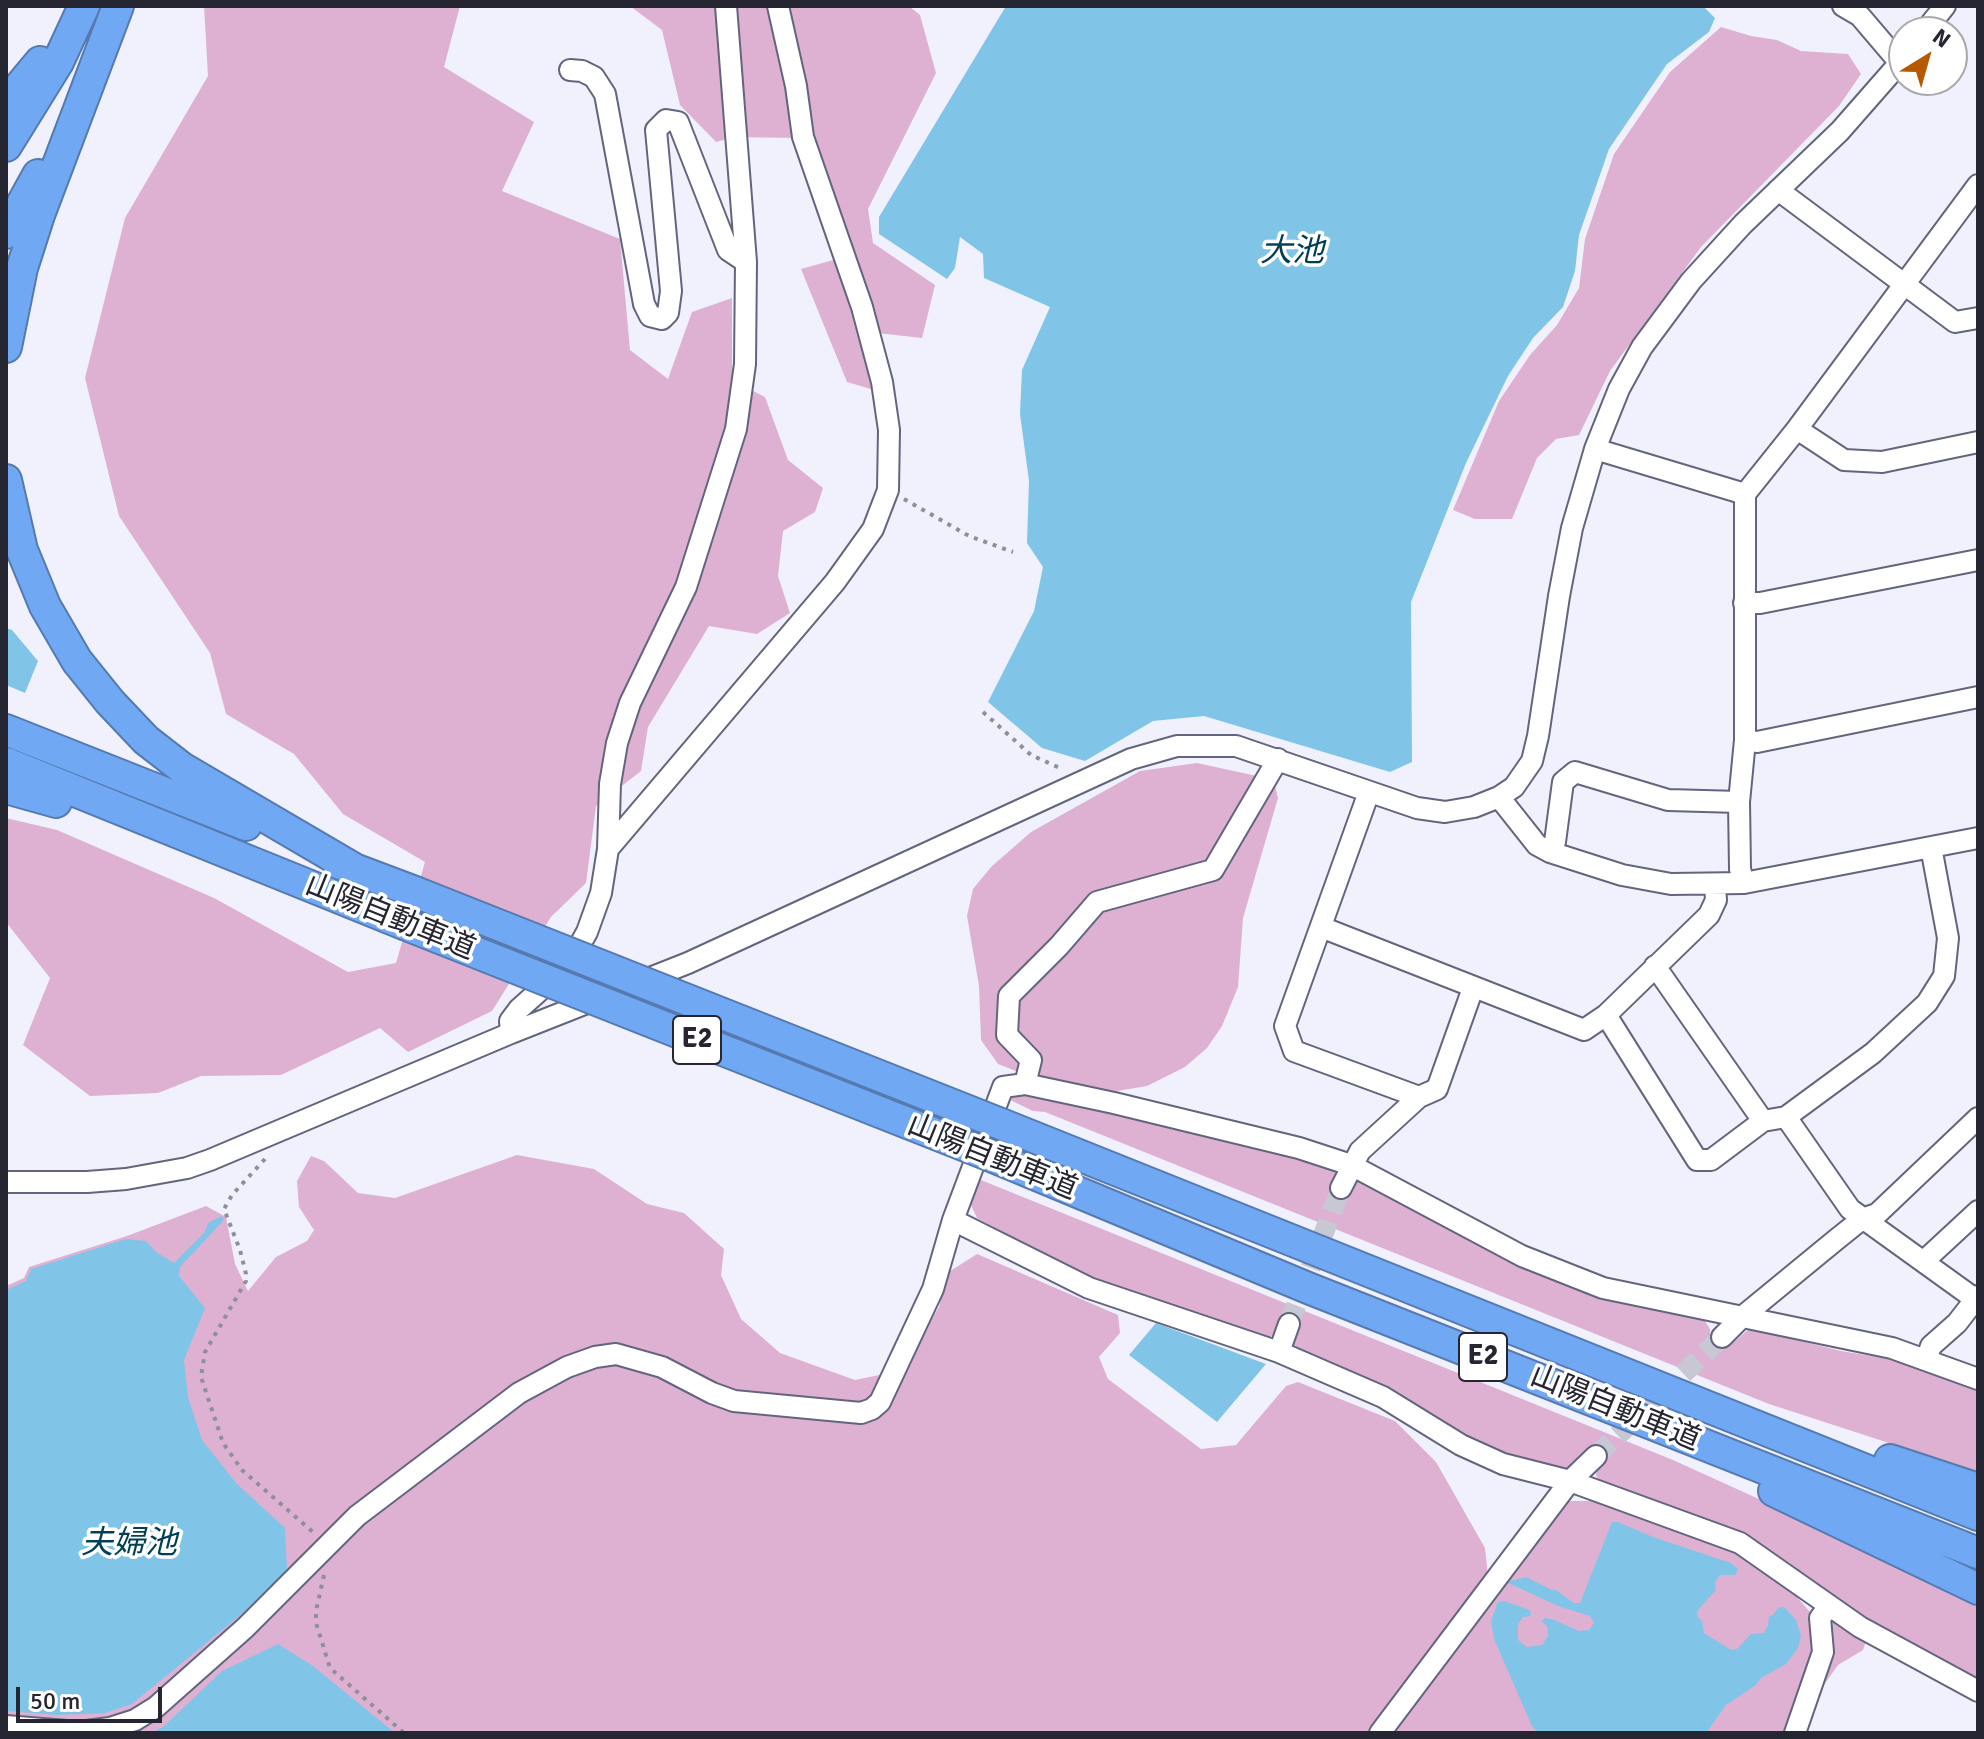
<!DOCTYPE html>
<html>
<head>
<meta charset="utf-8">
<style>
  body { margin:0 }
  #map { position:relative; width:1984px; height:1739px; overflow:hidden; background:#f0f1fd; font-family:Signika,sans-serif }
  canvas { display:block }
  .frame { position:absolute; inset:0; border:8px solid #252631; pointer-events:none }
  .north { position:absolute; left:1888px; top:16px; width:80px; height:80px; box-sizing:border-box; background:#fff; border:2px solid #a8a8ad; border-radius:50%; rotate:37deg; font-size:22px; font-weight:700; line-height:32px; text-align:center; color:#252631 }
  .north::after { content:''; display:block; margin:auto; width:28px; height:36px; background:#b65a02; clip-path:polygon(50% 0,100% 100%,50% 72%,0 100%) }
  .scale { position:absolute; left:16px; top:1687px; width:146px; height:36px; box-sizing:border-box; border:4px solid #252631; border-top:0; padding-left:10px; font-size:24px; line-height:28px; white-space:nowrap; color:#252631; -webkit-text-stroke:6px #fff; paint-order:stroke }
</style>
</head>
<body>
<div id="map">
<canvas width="1984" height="1739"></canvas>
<div class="frame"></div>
<div class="north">N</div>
<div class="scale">50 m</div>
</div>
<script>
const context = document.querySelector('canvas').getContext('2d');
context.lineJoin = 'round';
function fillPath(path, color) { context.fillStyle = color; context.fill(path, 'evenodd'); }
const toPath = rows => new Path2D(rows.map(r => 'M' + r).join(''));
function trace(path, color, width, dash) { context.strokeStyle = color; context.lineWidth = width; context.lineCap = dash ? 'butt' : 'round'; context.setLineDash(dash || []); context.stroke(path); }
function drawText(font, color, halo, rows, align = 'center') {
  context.font = font + ' Signika,"Noto Sans JP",sans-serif'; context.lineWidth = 7; context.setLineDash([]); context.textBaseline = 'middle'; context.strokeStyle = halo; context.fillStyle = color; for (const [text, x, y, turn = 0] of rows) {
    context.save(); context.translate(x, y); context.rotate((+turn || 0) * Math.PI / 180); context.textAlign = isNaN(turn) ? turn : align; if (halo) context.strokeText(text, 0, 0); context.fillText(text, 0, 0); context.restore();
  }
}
fillPath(toPath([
  [204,6,460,6,444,67,534,122,502,191,620,239,630,350,668,379,692,312,732,298,732,380,765,397,788,460,823,488,815,512,783,531,778,576,790,613,757,634,709,626,648,727,641,771,596,806,586,883,551,917,492,1011,408,1052,380,1028,281,1075,201,1076,158,1093,90,1096,23,1045,50,978,6,922,6,818,57,830,214,898,348,972,396,963,425,862,343,814,294,754,226,714,210,653,119,516,85,378,125,218,208,76],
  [630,6,909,6,920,15,936,73,868,209,873,243,935,285,922,338,860,331,874,390,847,382,801,269,837,259,795,138,734,137,716,142,680,105,662,30],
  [1721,27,1751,36,1777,40,1801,51,1848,54,1861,74,1839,106,1701,247,1610,371,1579,435,1556,439,1537,458,1512,519,1475,519,1453,510,1499,401,1530,355,1557,325,1579,288,1585,239,1614,154,1670,72],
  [1197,763,1266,778,1275,786,1278,798,1243,918,1238,987,1222,1026,1207,1048,1185,1067,1147,1086,1105,1093,1049,1084,998,1064,981,1040,979,986,967,916,973,889,991,867,1031,832,1140,771],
  [1027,1090,1075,1105,1123,1112,1260,1145,1335,1170,1336,1176,1353,1181,1359,1179,1425,1214,1701,1315,1710,1329,1710,1337,1729,1346,1748,1330,1761,1331,1841,1351,1907,1362,1978,1387,1978,1472,1769,1404,1045,1112,1033,1111,1008,1099,1012,1094],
  [517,1155,594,1169,647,1204,684,1213,724,1249,721,1275,741,1319,780,1353,855,1380,884,1374,912,1351,939,1307,947,1273,977,1254,1118,1315,1120,1333,1099,1357,1108,1379,1201,1449,1236,1445,1286,1386,1298,1382,1395,1421,1436,1462,1485,1548,1488,1577,1564,1501,1597,1501,1742,1556,1784,1582,1816,1619,1817,1626,1836,1622,1867,1638,1863,1650,1838,1665,1816,1696,1806,1733,6,1733,6,1286,24,1278,29,1267,127,1236,206,1206,226,1217,235,1264,248,1291,276,1257,307,1241,314,1230,299,1207,297,1181,311,1156,324,1161,358,1193,395,1198],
  [976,1178,1673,1460,1825,1529,1978,1605,1978,1678,1853,1610,1739,1532,1622,1492,1599,1481,1596,1475,1597,1469,1565,1473,1501,1453,1299,1351,1292,1345,1292,1337,1278,1332,1265,1340,1083,1275,977,1218,970,1203]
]), '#deb1d3');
fillPath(toPath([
  [1006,6,1703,6,1715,18,1709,32,1667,64,1609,149,1579,235,1575,271,1563,307,1533,338,1508,376,1466,463,1411,602,1412,762,1390,772,1204,716,1153,721,1085,761,1042,748,988,702,1034,611,1043,567,1027,543,1029,481,1020,414,1022,370,1050,307,984,278,983,254,960,237,955,268,947,279,879,234,879,217],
  [6,628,12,630,38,661,25,693,6,685],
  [222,1216,224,1220,180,1267,179,1276,205,1308,184,1360,188,1397,202,1440,237,1484,285,1528,287,1570,238,1617,132,1704,105,1713,58,1715,6,1711,6,1290,26,1281,31,1269,126,1239,146,1241,156,1252,174,1263,204,1233,209,1222],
  [1156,1323,1266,1364,1217,1422,1129,1355],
  [1612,1522,1618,1522,1653,1537,1731,1563,1738,1569,1735,1575,1720,1575,1715,1582,1716,1590,1697,1611,1698,1617,1702,1621,1704,1633,1731,1650,1737,1649,1751,1634,1763,1633,1768,1626,1769,1616,1773,1615,1778,1608,1784,1607,1796,1620,1801,1636,1798,1648,1786,1664,1761,1678,1756,1685,1726,1705,1706,1733,1538,1733,1532,1726,1494,1639,1491,1621,1498,1602,1504,1601,1530,1610,1531,1616,1523,1617,1518,1624,1518,1640,1527,1647,1542,1645,1548,1636,1547,1626,1542,1622,1544,1618,1552,1619,1579,1631,1589,1630,1594,1623,1590,1616,1558,1606,1506,1582,1526,1577,1552,1590,1556,1590,1574,1603,1580,1603],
  [278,1644,313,1666,395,1733,151,1733,163,1727,222,1671]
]), '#80c5e7');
trace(toPath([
  [1289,1324,1341,1188],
  [1596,1456,1722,1337]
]), '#c7c8d4', 20, [20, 10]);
const minor = toPath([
  [1843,6,1860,16,1900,63],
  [1924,32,1945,6],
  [570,70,582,71,594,77,605,94,644,304,650,316,662,319,668,313,671,291,656,130,666,120,678,122,728,250,746,262],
  [1778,190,1955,322,1978,318],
  [1797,429,1844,460,1882,462,1978,442],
  [1595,449,1745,494],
  [1744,603,1760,603,1978,560],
  [1745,740,1757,742,1978,697],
  [1369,792,1285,1026,1294,1051,1419,1097,1437,1089,1473,988],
  [1499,797,1537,845,1550,852,1622,875,1671,884,1744,883,1978,838],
  [608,849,835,582,873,529,888,490,889,430,882,382,862,307,803,137,796,86,778,6],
  [1550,852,1555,842,1563,782,1575,772,1668,800,1739,802],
  [1744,883,1740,869,1739,802,1745,740,1745,494,1797,429,1978,185],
  [1321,927,1584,1030,1606,1015,1709,915,1716,900,1715,885],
  [1655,966,1763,1121,1786,1117,1873,1053,1927,1003,1944,976,1948,938,1931,847],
  [1606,1015,1697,1160,1711,1160,1763,1121],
  [511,1033,510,1021,519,1009,557,975,574,955,587,932,601,893,608,849,610,784,617,743,630,703,686,587,736,429,745,364,746,262,726,6],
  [1025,1084,1031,1060,1007,1035,1009,996,1059,946,1097,902,1213,870,1278,759],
  [1786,1117,1850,1209,1975,1299],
  [6,1182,87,1182,126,1179,187,1168,210,1160,511,1033,688,963,1131,759,1177,746,1236,746,1417,808,1445,812,1474,807,1499,797,1514,787,1532,761,1538,736,1559,596,1572,528,1595,449,1619,389,1642,347,1691,281,1743,224,1840,131,1904,58],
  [1341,1188,1360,1151,1419,1097],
  [953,1220,1089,1288,1279,1352,1383,1397,1461,1445,1503,1464,1570,1481,1740,1543,1860,1627,1978,1691],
  [1924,1261,1978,1211],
  [1722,1337,1742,1317,1837,1239,1862,1219,1877,1214,1978,1118],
  [1279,1352,1289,1324],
  [1926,1360,1931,1346,1957,1323,1978,1296],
  [6,1726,79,1732,110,1728,135,1720,156,1707,245,1628,357,1516,519,1393,567,1367,595,1357,616,1354,662,1367,712,1393,734,1401,861,1413,872,1409,880,1402,933,1289,953,1220,1003,1087,1025,1084,1114,1103,1299,1148,1351,1165,1522,1256,1603,1288,1892,1348,1978,1379],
  [1380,1733,1570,1481,1596,1456],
  [1795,1733,1823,1652,1820,1618,1829,1606]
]);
const highway = toPath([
  [6,103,40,62],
  [6,146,58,62,84,6],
  [6,233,38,175],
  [6,347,22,268,39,215,118,6],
  [6,480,22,550,45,606,77,661,110,702,146,740,182,768,356,870],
  [6,730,246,825],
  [6,763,404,924],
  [6,788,56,802],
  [338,863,415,892],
  [1001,1124,1978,1515],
  [991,1156,1308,1288,1978,1553],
  [1890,1460,1978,1489],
  [1774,1491,1978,1589]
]);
trace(minor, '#63657e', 24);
trace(highway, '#567aaf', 34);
trace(toPath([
  [904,499,969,536,1013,552],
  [983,712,1031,755,1062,769],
  [265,1159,232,1195,224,1209,240,1250,246,1274,246,1281,205,1352,201,1377,223,1443,242,1470,314,1533],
  [324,1575,316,1611,316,1623,330,1668,404,1733]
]), '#8e8f9b', 4, [4, 6]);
trace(minor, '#fff', 20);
trace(highway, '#70a8f3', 30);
const highwayBridge = toPath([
  [415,892,1001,1124],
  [404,924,991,1156]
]);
trace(highwayBridge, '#567aaf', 34, []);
trace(highwayBridge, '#70a8f3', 30);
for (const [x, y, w] of [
  [697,1040,48],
  [1483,1357,48]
]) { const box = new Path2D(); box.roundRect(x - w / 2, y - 24, w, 48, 6); context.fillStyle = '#fff'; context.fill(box); trace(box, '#252631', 2); }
drawText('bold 28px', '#252631', null, [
  ["E2",697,1040],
  ["E2",1483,1357]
]);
drawText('30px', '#252631', '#fff', [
  ["山陽自動車道",390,918,22],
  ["山陽自動車道",992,1158,22],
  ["山陽自動車道",1615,1409,22]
]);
drawText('italic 32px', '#003f55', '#fff', [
  ["大池",1292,253],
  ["夫婦池",129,1545]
]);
</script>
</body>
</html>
